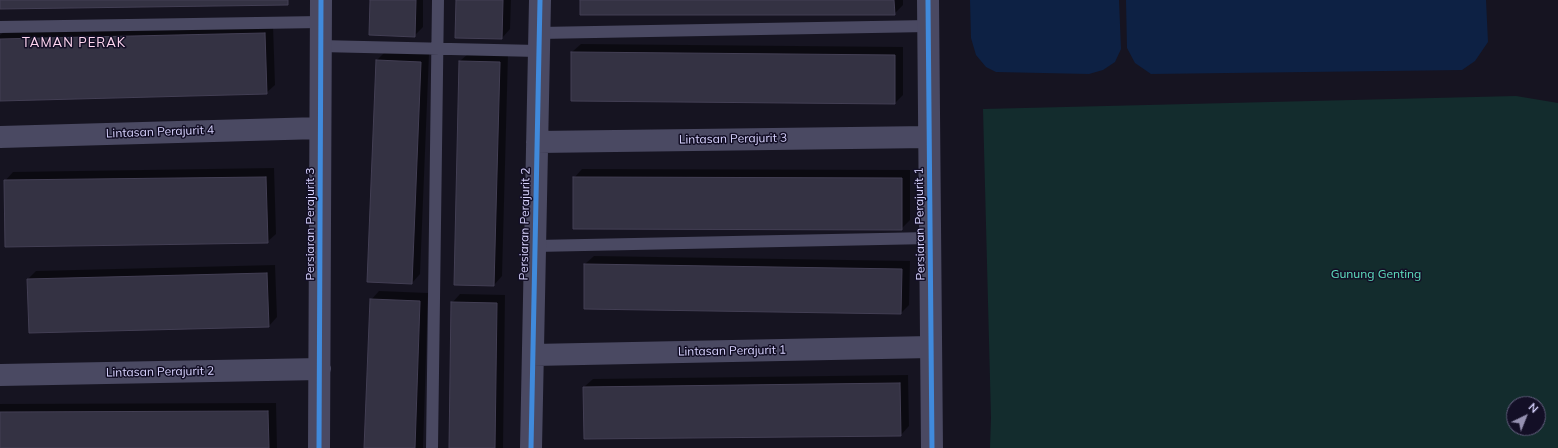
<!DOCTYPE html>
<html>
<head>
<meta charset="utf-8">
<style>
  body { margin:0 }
  #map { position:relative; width:1558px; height:448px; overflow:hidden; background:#161421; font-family:Mulish,sans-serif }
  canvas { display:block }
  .north { position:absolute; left:1506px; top:396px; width:40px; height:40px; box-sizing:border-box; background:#130f26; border:1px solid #625e7d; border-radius:50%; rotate:43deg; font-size:11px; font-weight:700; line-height:16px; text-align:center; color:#d9d4ff }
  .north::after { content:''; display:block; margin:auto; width:14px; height:18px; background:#9591b1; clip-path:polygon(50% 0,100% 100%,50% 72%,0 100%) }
</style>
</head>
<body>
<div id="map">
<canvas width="1558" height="448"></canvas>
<div class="north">N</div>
</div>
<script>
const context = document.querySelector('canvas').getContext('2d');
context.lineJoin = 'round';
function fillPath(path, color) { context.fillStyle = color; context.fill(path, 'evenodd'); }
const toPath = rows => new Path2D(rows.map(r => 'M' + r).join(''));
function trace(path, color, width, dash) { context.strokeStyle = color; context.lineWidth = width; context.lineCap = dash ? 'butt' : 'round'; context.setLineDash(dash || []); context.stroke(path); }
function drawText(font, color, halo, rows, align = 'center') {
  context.font = font + ' Mulish,sans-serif'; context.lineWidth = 3; context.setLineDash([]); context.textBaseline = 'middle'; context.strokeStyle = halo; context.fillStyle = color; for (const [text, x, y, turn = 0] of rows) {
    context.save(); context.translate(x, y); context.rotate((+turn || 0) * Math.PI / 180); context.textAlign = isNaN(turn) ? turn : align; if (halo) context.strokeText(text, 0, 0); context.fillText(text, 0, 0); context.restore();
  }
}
fillPath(toPath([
  [1516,96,1558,103,1558,448,990,448,991,418,983,109],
  [1514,404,1538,404,1538,428,1514,428]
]), '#132c2d');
fillPath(toPath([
  [970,0,1119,0,1121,49,1115,62,1103,70,1089,74,996,72,986,67,976,55,971,38],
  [1126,0,1486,0,1488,42,1475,61,1462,70,1151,74,1135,63,1127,48]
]), '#0d2144');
fillPath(toPath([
  [371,0,423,0,423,27,414,36],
  [457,0,511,0,510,29,502,38],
  [581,0,903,0,903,5,894,14],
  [273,25,275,85,266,93,0,100,0,35,4,32],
  [581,44,903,47,903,95,895,103,572,52],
  [385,52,429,54,420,274,412,283,377,60],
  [469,53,508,54,502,276,494,285,460,61],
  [274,168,276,234,267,242,5,181,13,172],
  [582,169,910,170,910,220,901,229,574,178],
  [594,256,910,261,909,305,901,313,585,308,585,264],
  [275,265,277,317,269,326,28,279,36,271],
  [379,291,428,293,423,448,365,448,371,300],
  [460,294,505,295,503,448,450,448,452,303],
  [908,375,909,426,901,435,584,387,593,379],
  [276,403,277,448,0,448,0,404]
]), '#0007');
const building = toPath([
  [0,0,288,0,288,5,0,9,0,0],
  [370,0,416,0,415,37,369,35,370,0],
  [456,0,503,0,502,39,455,38,456,0],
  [580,0,894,0,895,15,580,15,580,0],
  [265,33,267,94,0,101,0,39,265,33],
  [571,52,895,55,895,104,571,101,571,52],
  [376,60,421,62,412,284,367,282,376,60],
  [459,61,500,62,494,286,454,285,459,61],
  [266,177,268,243,5,247,4,180,266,177],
  [573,177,902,178,902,230,573,229,573,177],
  [584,264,902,269,901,314,584,309,584,264],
  [267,273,269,327,29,333,27,279,267,273],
  [370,299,420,301,415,448,364,448,370,299],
  [451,302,497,303,495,448,449,448,451,302],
  [900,383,901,436,584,439,583,387,900,383],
  [268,411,269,448,0,448,0,412,268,411]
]);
fillPath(building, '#343243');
trace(building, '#433f54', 1);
trace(toPath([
  [0,27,321,22],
  [539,33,928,26],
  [320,46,538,51],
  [535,246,930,238],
  [432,448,438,0]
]), '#4a4962', 12);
trace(toPath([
  [928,0,932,448],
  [0,137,320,128],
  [537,142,929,137],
  [533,355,931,347],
  [0,375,320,369],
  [319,448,321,0],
  [531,448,540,0]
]), '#4a4962', 22);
trace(toPath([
  [928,0,932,448],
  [319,448,321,0],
  [531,448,540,0]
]), '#408adc', 5);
drawText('12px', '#d9d4ff', '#130f26', [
  ["Lintasan Perajurit 4",160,132,-2],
  ["Lintasan Perajurit 3",733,139,-1],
  ["Persiaran Perajurit 3",310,224,-90],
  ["Persiaran Perajurit 2",525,224,-89],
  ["Persiaran Perajurit 1",920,224,-91],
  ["Lintasan Perajurit 1",732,351,-1],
  ["Lintasan Perajurit 2",160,372,-1]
]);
drawText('12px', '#5fe0c0', '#130f26', [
  ["Gunung Genting",1376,274]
]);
context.letterSpacing = '1px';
drawText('13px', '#ffd6f0', '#130f26', [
  ["TAMAN PERAK",74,43]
]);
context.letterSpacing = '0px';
</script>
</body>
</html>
